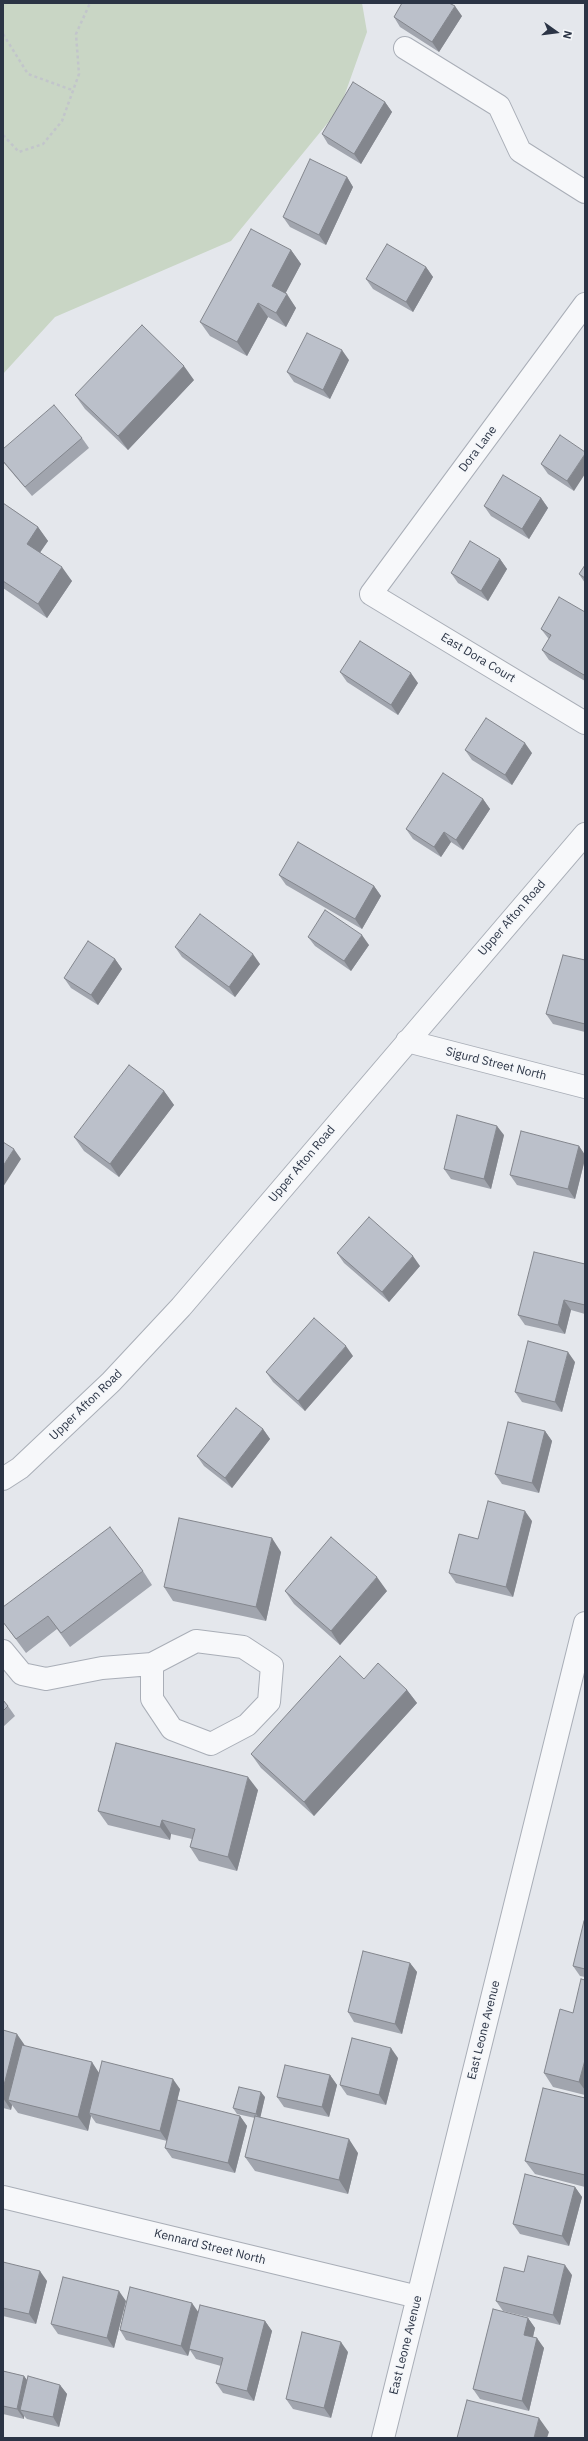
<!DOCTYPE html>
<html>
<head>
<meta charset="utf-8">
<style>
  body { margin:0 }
  #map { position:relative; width:588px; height:2441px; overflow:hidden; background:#e4e7ec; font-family:"IBM Plex Sans",sans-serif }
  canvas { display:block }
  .frame { position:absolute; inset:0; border:4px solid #2b3445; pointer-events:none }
  .north { position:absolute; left:536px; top:12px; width:40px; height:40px; -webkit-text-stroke:3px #f4f6f9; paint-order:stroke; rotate:104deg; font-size:11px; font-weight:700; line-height:16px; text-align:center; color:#2b3445 }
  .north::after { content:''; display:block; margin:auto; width:14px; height:18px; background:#2b3445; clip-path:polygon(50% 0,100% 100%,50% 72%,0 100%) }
</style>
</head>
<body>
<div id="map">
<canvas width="588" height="2441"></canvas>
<div class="frame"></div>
<div class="north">N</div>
</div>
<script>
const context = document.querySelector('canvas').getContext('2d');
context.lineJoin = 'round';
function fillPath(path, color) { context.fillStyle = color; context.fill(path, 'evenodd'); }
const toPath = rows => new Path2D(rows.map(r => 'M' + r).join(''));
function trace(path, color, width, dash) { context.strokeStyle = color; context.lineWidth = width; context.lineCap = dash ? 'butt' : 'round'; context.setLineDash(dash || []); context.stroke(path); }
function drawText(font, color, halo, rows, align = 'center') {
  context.font = font + ' "IBM Plex Sans",sans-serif'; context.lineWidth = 3; context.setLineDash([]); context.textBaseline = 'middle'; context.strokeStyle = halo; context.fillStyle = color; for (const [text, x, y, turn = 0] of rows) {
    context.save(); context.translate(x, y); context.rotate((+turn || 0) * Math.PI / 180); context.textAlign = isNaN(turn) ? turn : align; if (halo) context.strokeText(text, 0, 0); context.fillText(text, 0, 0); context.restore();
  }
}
fillPath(toPath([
  [3,3,362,3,367,32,340,108,231,241,55,317,3,374]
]), '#c9d6c5');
const minor = toPath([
  [405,48,499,106,520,151,585,192],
  [585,304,371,594,585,723],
  [407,1041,585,1087],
  [3,1479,20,1468,111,1382,181,1307,585,834],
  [3,1651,22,1674,46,1679,102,1668,152,1664,196,1641,243,1647,272,1666,269,1702,247,1725,211,1744,172,1729,152,1699,152,1664],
  [3,2197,418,2297],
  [383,2438,585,1623]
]);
trace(minor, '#a9aeb7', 24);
trace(toPath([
  [3,34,28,74,72,90],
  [3,135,19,152,43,144,62,121,79,74,76,34,90,3]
]), '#c2c5cb', 2.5, [3, 3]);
trace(minor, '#f7f8fa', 22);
fillPath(toPath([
  [462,16,439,52,400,27,394,17],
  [385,102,392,112,361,164,328,144,322,134],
  [347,177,353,187,326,245,290,227,283,217],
  [291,250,301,264,285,293,296,308,286,327,268,317,247,356,210,336,200,322],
  [426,267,433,277,413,312,373,289,366,279],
  [349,360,330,399,294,382,287,372],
  [194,380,128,450,85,409,75,395],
  [560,435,574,491,548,474,541,464],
  [82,438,89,448,32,496,3,462,3,449],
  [541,498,548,508,529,539,491,516,484,506],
  [3,503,38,527,48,541,40,552,72,581,47,618,3,588],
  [500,559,507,569,488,601,458,583,451,573],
  [585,565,585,583,579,574],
  [585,612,585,681,549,660,542,650,549,639,548,638,541,629],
  [340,672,418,683,398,715,347,682],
  [465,750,532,753,512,785,472,760],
  [483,799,490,809,463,850,451,842,441,857,413,839,406,829],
  [279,875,374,886,381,896,362,929,286,885],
  [308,937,369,945,351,971,315,946],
  [175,947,260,964,235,997,182,957],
  [115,959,122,969,98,1005,71,988,64,978],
  [585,960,585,1032,553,1024,546,1014],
  [164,1091,174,1105,119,1177,84,1151,74,1137],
  [504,1135,491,1189,451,1179,444,1169],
  [579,1146,585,1155,585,1159,575,1199,517,1185,510,1175],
  [337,1253,420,1266,389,1302,344,1263],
  [585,1264,585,1314,571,1310,565,1334,525,1325,518,1315],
  [353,1356,305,1411,273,1382,266,1372],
  [575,1362,562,1412,522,1402,515,1392],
  [263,1429,270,1439,232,1488,204,1466,197,1456],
  [545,1431,552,1441,539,1493,502,1484,495,1474],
  [532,1521,513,1597,456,1583,449,1573,478,1539],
  [281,1552,266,1621,173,1601,164,1587],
  [143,1571,152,1585,70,1647,57,1629,26,1653,3,1622,3,1607],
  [285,1591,387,1591,340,1645,294,1604],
  [364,1679,407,1690,417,1703,314,1816,261,1768,251,1754],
  [3,1700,8,1706,15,1716,3,1727],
  [258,1790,237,1871,199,1861,190,1847,192,1839,171,1834,170,1840,108,1825,98,1811],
  [585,1921,585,1977,580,1976,573,1966],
  [410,1963,417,1972,402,2034,354,2022,348,2012],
  [585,1980,585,2095,553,2087,544,2073,573,2013],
  [3,2030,25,2046,99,2073,180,2089,167,2141,96,2123,91,2116,88,2131,18,2113,12,2105,11,2110,3,2108],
  [398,2058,386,2105,347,2095,340,2085],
  [330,2075,337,2085,329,2117,284,2107,277,2097],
  [265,2097,260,2117,358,2153,348,2194,255,2171,245,2157,255,2118,237,2114,233,2108],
  [585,2098,585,2187,535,2174,525,2161],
  [240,2116,247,2126,235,2173,172,2158,165,2148],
  [575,2187,582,2197,569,2246,520,2234,513,2224],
  [3,2262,47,2281,36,2324,3,2316],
  [524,2272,572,2275,560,2325,503,2311,496,2301],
  [126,2301,114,2348,58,2334,51,2324],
  [198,2312,265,2321,272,2331,254,2401,223,2393,216,2383,221,2366,196,2359,190,2350,188,2356,126,2340,120,2330],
  [528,2318,535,2328,533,2337,544,2348,529,2411,480,2399,473,2389],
  [348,2352,331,2418,293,2409,286,2399],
  [3,2371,24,2376,27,2380,60,2385,67,2394,59,2427,27,2419,24,2416,24,2419,3,2414]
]), '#a1a5ae');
fillPath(toPath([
  [455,6,462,16,439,52,432,42],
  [385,102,392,112,361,164,354,154],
  [347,177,353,187,326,245,319,235],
  [291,250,301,264,282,300,272,286],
  [426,267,433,277,413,312,406,302],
  [287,294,296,308,286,327,276,313],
  [258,303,268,317,247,356,237,342],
  [342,350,349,360,330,399,323,390],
  [184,366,194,380,128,450,118,436],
  [585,454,585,474,574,491,567,481],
  [541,498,548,508,529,539,522,529],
  [38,527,48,541,37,557,27,544],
  [500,559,507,569,488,601,481,591],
  [62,567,72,581,47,618,38,604],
  [411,673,418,683,398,715,391,705],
  [525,743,532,753,512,785,505,775],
  [483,799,490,809,463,850,456,840],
  [444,832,451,842,441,857,434,847],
  [374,886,381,896,362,929,355,919],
  [362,935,369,945,351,971,344,961],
  [253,954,260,964,235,997,229,987],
  [115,959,122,969,98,1005,91,995],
  [164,1091,174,1105,119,1177,110,1164],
  [497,1126,504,1135,491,1189,484,1179],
  [579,1146,585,1155,585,1159,575,1199,568,1189],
  [14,1149,21,1159,3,1187,3,1166],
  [413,1256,420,1266,389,1302,382,1292],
  [564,1300,571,1310,565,1334,558,1325],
  [346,1346,353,1356,305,1411,298,1401],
  [568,1352,575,1362,562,1412,555,1402],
  [263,1429,270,1439,232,1488,225,1478],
  [545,1431,552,1441,539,1493,532,1483],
  [525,1511,532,1521,513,1597,506,1587],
  [272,1538,281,1552,266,1621,256,1607],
  [377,1577,387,1591,340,1645,331,1631],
  [407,1690,417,1703,314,1816,304,1802],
  [248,1777,258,1790,237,1871,228,1857],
  [162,1820,171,1834,170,1840,160,1827],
  [410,1963,417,1972,402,2034,395,2024],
  [17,2034,26,2047,8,2100,12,2105,11,2110,3,2098,3,2089],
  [391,2048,398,2058,386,2105,379,2095],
  [585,2060,585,2090,579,2082],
  [92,2062,101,2076,89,2113,91,2116,88,2131,78,2117],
  [330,2075,337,2085,329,2117,322,2107],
  [173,2079,180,2089,167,2141,160,2131],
  [261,2092,265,2097,260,2119,256,2114],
  [240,2116,247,2126,235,2173,228,2163],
  [349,2139,358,2153,348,2194,339,2180],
  [575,2187,582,2197,569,2246,562,2236],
  [565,2265,572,2275,560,2325,553,2315],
  [40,2271,47,2281,36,2324,29,2314],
  [119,2291,126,2301,114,2348,107,2338],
  [192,2303,199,2313,188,2356,181,2346],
  [528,2318,535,2328,531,2345,524,2335],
  [265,2321,272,2331,254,2401,247,2391],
  [537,2338,544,2348,529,2411,522,2401],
  [341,2342,348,2352,331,2418,324,2408],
  [24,2376,31,2386,20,2410,24,2416,24,2419,17,2409],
  [60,2385,67,2394,59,2427,53,2417],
  [539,2418,549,2432,547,2438,534,2438]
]), '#83868d');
const building = toPath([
  [402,3,449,3,455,6,432,42,394,17,402,3],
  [353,82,385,102,354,154,322,134,353,82],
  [310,159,347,177,319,235,283,217,310,159],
  [251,229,291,250,272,286,287,294,276,313,258,303,237,342,200,322,251,229],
  [387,244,426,267,406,302,366,279,387,244],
  [142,325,184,366,118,436,75,395,142,325],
  [307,333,342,350,323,390,287,372,307,333],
  [54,405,82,438,25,487,3,461,3,449,54,405],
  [560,435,585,452,585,454,567,481,541,464,560,435],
  [503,475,541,498,522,529,484,506,503,475],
  [3,503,38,527,27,544,62,567,38,604,3,581,3,503],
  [470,541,500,559,481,591,451,573,470,541],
  [585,565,585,578,579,574,585,565],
  [559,597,585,612,585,672,584,675,542,650,551,635,541,629,559,597],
  [360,641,411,673,391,705,340,672,360,641],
  [486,718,525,743,505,775,465,750,486,718],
  [443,773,483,799,456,840,444,832,434,847,406,829,443,773],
  [298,842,374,886,355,919,279,875,298,842],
  [325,910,362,935,344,961,308,937,325,910],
  [200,914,253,954,229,987,175,947,200,914],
  [88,941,115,959,91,995,64,978,88,941],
  [563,955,585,960,585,1024,546,1014,563,955],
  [129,1065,164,1091,110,1164,74,1137,129,1065],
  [457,1115,497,1126,484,1179,444,1169,457,1115],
  [521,1131,579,1146,568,1189,510,1175,521,1131],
  [3,1142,14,1149,3,1166,3,1142],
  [369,1217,413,1256,382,1292,337,1253,369,1217],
  [534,1252,585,1264,585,1305,564,1300,558,1325,518,1315,534,1252],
  [314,1318,346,1346,298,1401,266,1372,314,1318],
  [528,1341,568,1352,555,1402,515,1392,528,1341],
  [236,1408,263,1429,225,1478,197,1456,236,1408],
  [508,1422,545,1431,532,1483,495,1474,508,1422],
  [488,1501,525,1511,506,1587,449,1573,459,1534,478,1539,488,1501],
  [179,1518,272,1538,256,1607,164,1587,179,1518],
  [110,1527,143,1571,61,1633,48,1616,16,1639,3,1622,3,1607,110,1527],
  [331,1537,377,1577,331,1631,285,1591,331,1537],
  [340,1656,364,1679,378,1663,407,1690,304,1802,251,1754,340,1656],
  [3,1700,8,1706,3,1711,3,1700],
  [116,1743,248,1777,228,1857,190,1847,195,1829,162,1820,160,1827,98,1811,116,1743],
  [584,1921,585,1921,585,1969,573,1966,584,1921],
  [363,1951,410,1963,395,2024,348,2012,363,1951],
  [581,1979,585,1980,585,2060,579,2082,544,2073,560,2009,573,2013,581,1979],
  [3,2030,17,2034,3,2089,3,2030],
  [352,2038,391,2048,379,2095,340,2085,352,2038],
  [22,2045,92,2062,78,2117,8,2100,22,2045],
  [102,2061,173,2079,160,2131,89,2113,102,2061],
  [285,2065,330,2075,322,2107,277,2097,285,2065],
  [239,2087,261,2092,256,2114,233,2108,239,2087],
  [543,2088,585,2098,585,2175,525,2161,543,2088],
  [177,2100,240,2116,228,2163,165,2148,177,2100],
  [255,2116,349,2139,339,2180,245,2157,255,2116],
  [525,2174,575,2187,562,2236,513,2224,525,2174],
  [528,2256,565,2265,553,2315,496,2301,504,2267,524,2272,528,2256],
  [3,2262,40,2271,29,2314,3,2308,3,2262],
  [63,2277,119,2291,107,2338,51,2324,63,2277],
  [130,2287,192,2303,181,2346,120,2330,130,2287],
  [200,2305,265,2321,247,2391,216,2383,223,2358,189,2349,200,2305],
  [493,2309,528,2318,524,2335,537,2338,522,2401,473,2389,493,2309],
  [302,2332,341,2342,324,2408,286,2399,302,2332],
  [3,2371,24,2376,17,2409,3,2406,3,2371],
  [28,2376,60,2385,53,2417,20,2410,28,2376],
  [467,2400,539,2418,534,2438,457,2438,467,2400]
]);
fillPath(building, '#bbc0ca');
trace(building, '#83868d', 1);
drawText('12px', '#2b3445', '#f4f6f9', [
  ["Dora Lane",478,449,-53],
  ["East Dora Court",478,658,31],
  ["Upper Afton Road",512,918,-49],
  ["Sigurd Street North",496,1064,14],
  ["Upper Afton Road",302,1164,-50],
  ["Upper Afton Road",86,1405,-44],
  ["East Leone Avenue",484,2030,-76],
  ["Kennard Street North",210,2247,14],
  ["East Leone Avenue",406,2345,-76]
]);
</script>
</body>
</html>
